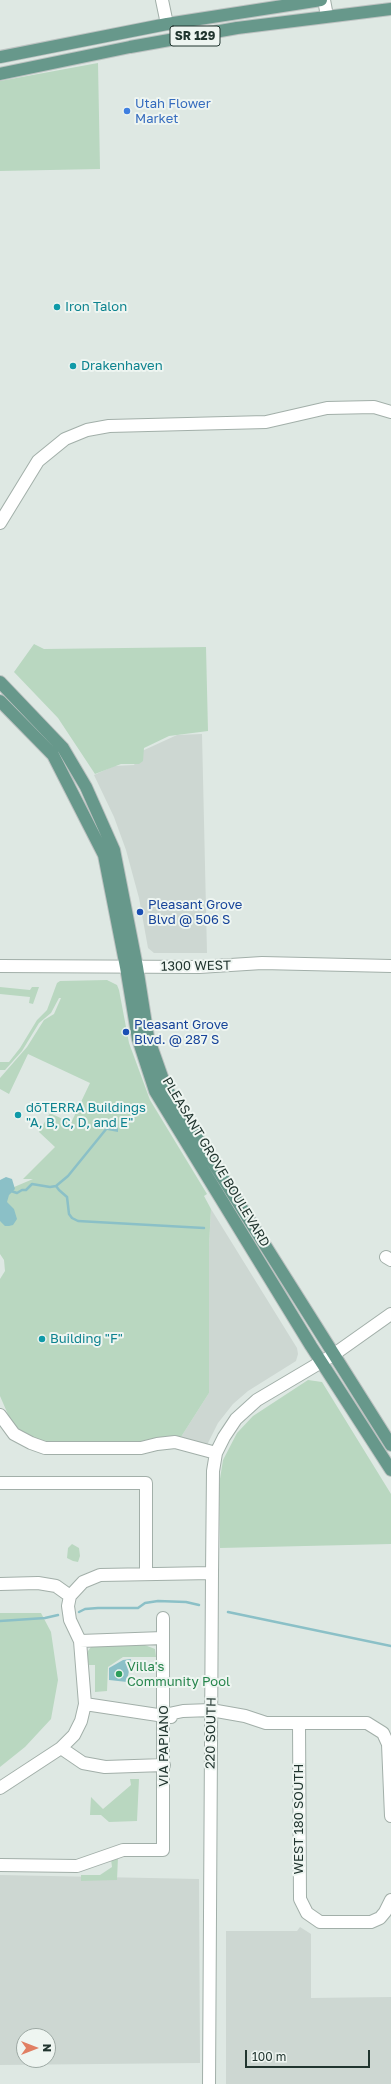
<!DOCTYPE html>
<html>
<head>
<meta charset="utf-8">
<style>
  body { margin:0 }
  #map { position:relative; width:391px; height:2084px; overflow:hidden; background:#dee8e3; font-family:"Golos Text",sans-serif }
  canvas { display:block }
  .north { position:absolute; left:16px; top:2028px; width:40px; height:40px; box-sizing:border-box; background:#eef5f1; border:1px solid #9ca8a3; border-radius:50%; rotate:90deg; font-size:11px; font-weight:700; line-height:16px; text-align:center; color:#21352f }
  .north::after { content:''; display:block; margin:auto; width:14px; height:18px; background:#e17f63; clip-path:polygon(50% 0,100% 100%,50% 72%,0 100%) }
  .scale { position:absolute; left:245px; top:2050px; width:125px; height:18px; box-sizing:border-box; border:2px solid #21352f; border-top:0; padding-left:5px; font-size:12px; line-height:14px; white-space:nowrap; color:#21352f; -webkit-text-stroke:3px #eef5f1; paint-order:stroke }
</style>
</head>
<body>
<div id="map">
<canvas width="391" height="2084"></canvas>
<div class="north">N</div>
<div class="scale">100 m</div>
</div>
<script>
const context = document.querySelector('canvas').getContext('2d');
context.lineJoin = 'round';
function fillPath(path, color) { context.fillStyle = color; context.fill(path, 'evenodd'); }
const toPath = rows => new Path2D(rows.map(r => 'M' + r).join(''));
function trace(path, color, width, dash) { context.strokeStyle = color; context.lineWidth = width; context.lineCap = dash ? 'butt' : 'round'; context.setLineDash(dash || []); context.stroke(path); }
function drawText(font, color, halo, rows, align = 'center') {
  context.font = font + ' "Golos Text",sans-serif'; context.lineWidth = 4; context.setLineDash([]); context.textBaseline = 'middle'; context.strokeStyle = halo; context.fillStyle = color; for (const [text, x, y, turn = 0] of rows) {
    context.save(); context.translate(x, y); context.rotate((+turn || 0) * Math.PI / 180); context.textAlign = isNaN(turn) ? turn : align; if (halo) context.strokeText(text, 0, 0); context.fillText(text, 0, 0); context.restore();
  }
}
fillPath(toPath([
  [202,734,207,953,154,953,148,948,139,898,126,850,114,817,94,775,114,766,134,765,142,751,177,735],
  [211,1209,297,1348,298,1354,296,1361,248,1391,233,1404,218,1423,207,1445,181,1437,209,1393,209,1246],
  [0,1875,199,1879,200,2063,0,2065],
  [24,2036,48,2036,48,2060,24,2060],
  [300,1927,311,1934,311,1998,391,1997,391,2084,226,2084,226,1931,297,1931]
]), '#cdd7d2');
fillPath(toPath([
  [98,63,100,169,0,171,0,81],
  [34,644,44,649,206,647,208,731,169,736,144,748,143,761,139,764,121,764,95,774,58,718,14,672],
  [107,980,117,985,119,990,129,1043,150,1100,207,1194,204,1196,211,1209,209,1246,209,1393,181,1437,159,1437,144,1441,101,1444,48,1444,21,1432,10,1419,0,1396,0,1279,5,1271,4,1260,0,1254,0,1193,33,1179,23,1179,55,1147,39,1132,50,1113,71,1123,90,1083,28,1054,9,1094,0,1089,0,1078,27,1047,44,1020,54,1014,61,998,59,998,51,1013,39,1023,22,1051,5,1070,0,1070,0,1062,9,1062,20,1048,37,1020,47,1010,57,983,60,981],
  [0,987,30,990,32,987,39,987,33,1004,29,1003,30,997,0,994],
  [308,1380,322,1382,391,1494,391,1544,220,1548,219,1485,223,1460,237,1433,253,1416],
  [72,1544,79,1548,80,1556,78,1562,73,1561,67,1558,68,1548],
  [0,1613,41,1613,51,1632,58,1680,51,1719,25,1747,0,1767],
  [142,1644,155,1649,156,1657,123,1657,108,1667,107,1691,95,1692,95,1665,89,1665,87,1658,88,1651,91,1647,95,1645],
  [130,1779,139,1779,137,1821,109,1822,101,1815,90,1815,91,1797,103,1809,131,1785],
  [118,1857,117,1880,81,1881,81,1875,100,1875,112,1867,111,1859]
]), '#b9d7c0');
fillPath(toPath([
  [109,1119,115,1121,118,1125,118,1132,107,1130,104,1124],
  [6,1177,12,1179,15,1189,9,1195,7,1202,14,1209,17,1219,13,1225,9,1226,5,1226,0,1221,0,1180],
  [131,1659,127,1682,109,1680,109,1668,123,1660]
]), '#8bc0c7');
trace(toPath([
  [56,1186,59,1190,67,1197,69,1214,72,1218,78,1221,204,1228],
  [11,1191,17,1193,22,1190,26,1190,32,1184,50,1187,56,1186,68,1176,107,1128],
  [79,1612,85,1609,98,1608,138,1608,145,1603,158,1601,186,1602,199,1605],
  [228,1612,391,1646],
  [0,1621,45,1618,58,1615]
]), '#8bc0c7', 2.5);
const minor = toPath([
  [162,0,167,24],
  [324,0,327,16],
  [0,523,38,461,65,439,87,430,109,426,266,422,327,408,374,407,391,412],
  [0,966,199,967,262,963,391,966],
  [386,1257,391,1260],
  [0,1415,14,1434,31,1443,45,1448,141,1448,157,1444,175,1442,216,1453],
  [0,1483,146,1483,146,1573],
  [0,1584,38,1583,56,1586,70,1596],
  [70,1596,83,1582,100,1575,212,1573],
  [80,1641,163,1638],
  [85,1704,171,1717],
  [164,1715,183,1711,211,1710,245,1716,266,1723,367,1723,383,1733,388,1744,391,1816],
  [299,1723,300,1899,307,1913,320,1922,371,1922,380,1918,385,1912,391,1900],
  [61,1748,83,1763,105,1767,164,1765],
  [0,1788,61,1748,74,1735,81,1721,85,1704,80,1641,70,1620,68,1606,70,1596],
  [0,1865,77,1866,123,1850,163,1850,163,1618],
  [209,2084,212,1573,213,1471,216,1453,224,1437,236,1419,257,1400,333,1355,391,1314]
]);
const major = toPath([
  [0,57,167,24,321,0],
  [0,74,130,47,237,28,391,9],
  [0,682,63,748,86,787,114,850,137,967,148,1037,166,1088,391,1445],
  [0,701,53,755,104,855,126,967,138,1039,155,1091,311,1346,391,1470]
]);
trace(minor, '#a2afa9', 14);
trace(major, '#bcc2c1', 14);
trace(minor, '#fff', 12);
trace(major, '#67988b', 12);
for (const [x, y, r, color] of [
  [127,111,4,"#3f7fe0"],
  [57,307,4,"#0f9aa8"],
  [73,366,4,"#0f9aa8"],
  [140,912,4,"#1a4fb4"],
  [126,1032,4,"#1a4fb4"],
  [18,1115,4,"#0f9aa8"],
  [42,1339,4,"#0f9aa8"],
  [119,1674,4,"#2e9e5b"]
]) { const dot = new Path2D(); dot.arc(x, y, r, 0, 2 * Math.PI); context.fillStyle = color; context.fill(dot); trace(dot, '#eef5f1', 1.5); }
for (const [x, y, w] of [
  [195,36,50]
]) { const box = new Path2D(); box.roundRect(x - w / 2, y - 10, w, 20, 3); context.fillStyle = '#eef5f1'; context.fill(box); trace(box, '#21352f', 1); }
drawText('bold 12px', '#21352f', null, [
  ["SR 129",195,36]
]);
drawText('13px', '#366cbe', '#eef5f1', [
  ["Utah Flower",135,104],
  ["Market",135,119]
], 'left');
drawText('13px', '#0d838f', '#eef5f1', [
  ["Iron Talon",65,307],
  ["Drakenhaven",81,366],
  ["dōTERRA Buildings",26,1108],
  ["\"A, B, C, D, and E\"",26,1123],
  ["Building \"F\"",50,1339]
], 'left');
drawText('13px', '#164399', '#eef5f1', [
  ["Pleasant Grove",148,905],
  ["Blvd @ 506 S",148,920],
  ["Pleasant Grove",134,1025],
  ["Blvd. @ 287 S",134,1040]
], 'left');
drawText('13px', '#21352f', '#eef5f1', [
  ["1300 WEST",196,966,-1],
  ["PLEASANT GROVE BOULEVARD",216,1162,59],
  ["220 SOUTH",211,1733,-89],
  ["VIA PAPIANO",164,1746,-90],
  ["WEST 180 SOUTH",299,1819,-90]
]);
drawText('13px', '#27864d', '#eef5f1', [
  ["Villa's",127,1667],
  ["Community Pool",127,1682]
], 'left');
</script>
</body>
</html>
